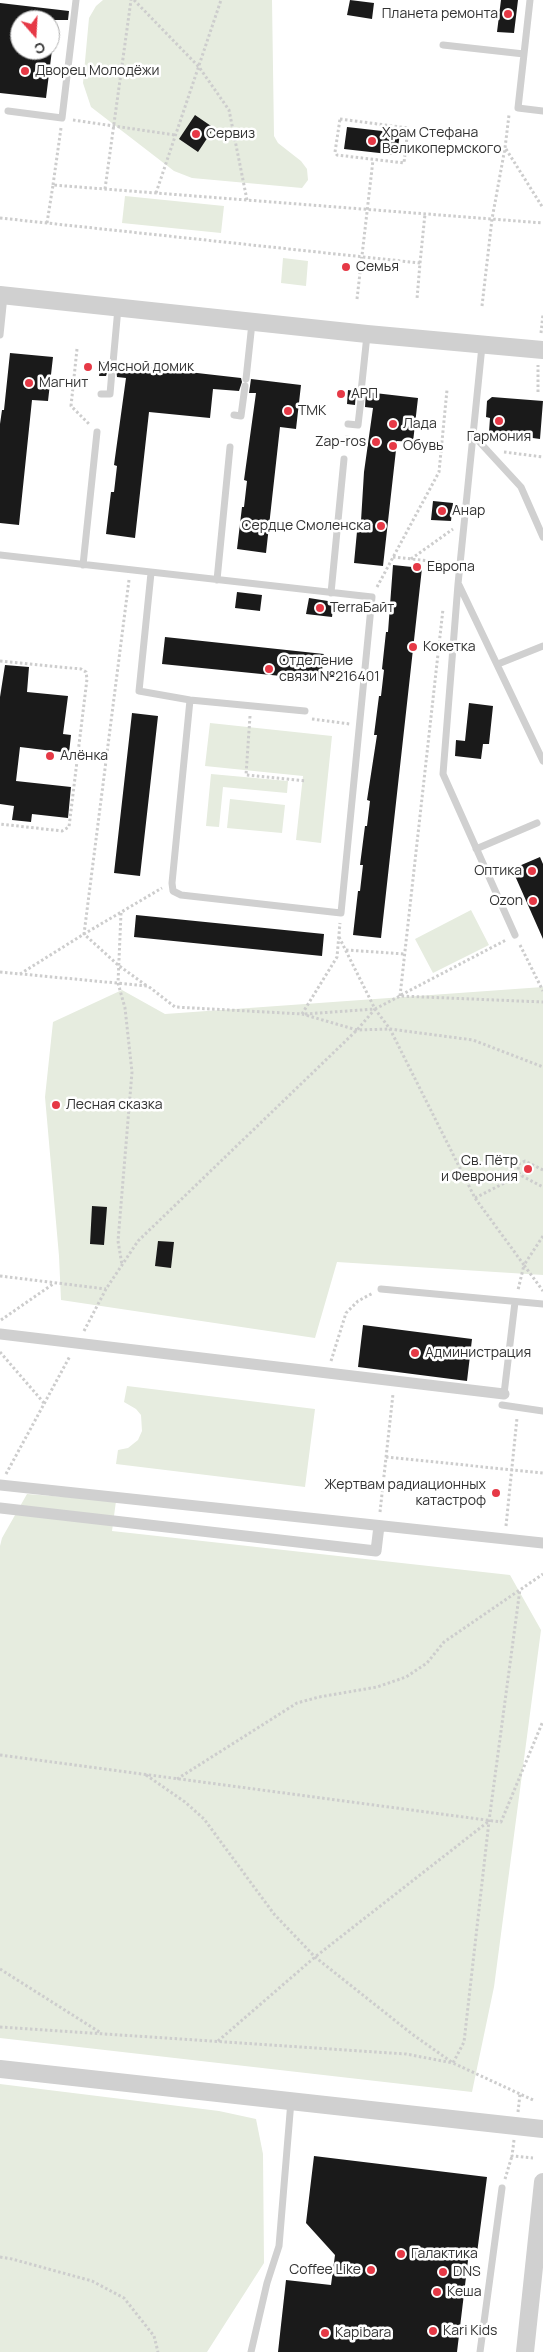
<!DOCTYPE html>
<html>
<head>
<meta charset="utf-8">
<style>
  body { margin:0 }
  #map { position:relative; width:543px; height:2352px; overflow:hidden; background:#fff; font-family:Manrope,sans-serif }
  canvas { display:block }
  .north { position:absolute; left:10px; top:10px; width:50px; height:50px; box-sizing:border-box; background:#fff; border:1px solid #adadad; border-radius:50%; rotate:161deg; font-size:14px; font-weight:700; line-height:20px; text-align:center; color:#333 }
  .north::after { content:''; display:block; margin:auto; width:18px; height:22px; background:#e63946; clip-path:polygon(50% 0,100% 100%,50% 72%,0 100%) }
</style>
</head>
<body>
<div id="map">
<canvas width="543" height="2352"></canvas>
<div class="north">С</div>
</div>
<script>
const context = document.querySelector('canvas').getContext('2d');
context.lineJoin = 'round';
function fillPath(path, color) { context.fillStyle = color; context.fill(path, 'evenodd'); }
const toPath = rows => new Path2D(rows.map(r => 'M' + r).join(''));
function trace(path, color, width, dash) { context.strokeStyle = color; context.lineWidth = width; context.lineCap = dash ? 'butt' : 'round'; context.setLineDash(dash || []); context.stroke(path); }
function drawText(font, color, halo, rows, align = 'center') {
  context.font = font + ' Manrope,sans-serif'; context.lineWidth = 5; context.setLineDash([]); context.textBaseline = 'middle'; context.strokeStyle = halo; context.fillStyle = color; for (const [text, x, y, turn = 0] of rows) {
    context.save(); context.translate(x, y); context.rotate((+turn || 0) * Math.PI / 180); context.textAlign = isNaN(turn) ? turn : align; if (halo) context.strokeText(text, 0, 0); context.fillText(text, 0, 0); context.restore();
  }
}
fillPath(toPath([
  [103,0,272,0,274,136,278,143,301,161,307,169,308,180,302,188,192,178,174,171,91,107,83,83,89,18,96,6],
  [125,196,224,206,221,233,122,223],
  [283,258,308,261,306,286,281,283],
  [210,723,332,736,321,843,296,840,303,776,205,766],
  [211,774,288,781,287,793,223,787,219,827,206,826],
  [230,799,285,805,282,833,227,828],
  [471,910,489,945,433,973,415,939],
  [543,987,543,1275,337,1262,315,1338,61,1300,59,1256,45,1097,53,1022,122,990,165,1014],
  [127,1386,315,1409,305,1487,116,1464,118,1450,128,1448,138,1440,142,1431,141,1415,136,1409,124,1402],
  [27,1494,116,1501,112,1531,510,1575,541,1630,494,1987,472,2092,0,2038,0,1546,2,1538],
  [0,2084,219,2111,256,2119,263,2154,264,2263,207,2352,0,2352]
]), '#e6ecdf');
fillPath(toPath([
  [350,0,374,3,372,19,347,15],
  [501,0,518,0,514,33,497,32],
  [0,3,69,11,68,20,20,20,20,50,52,50,46,98,0,93],
  [195,115,214,128,198,152,179,139],
  [347,127,400,133,397,155,344,149],
  [10,353,53,357,48,401,32,400,19,525,0,523,0,424,2,410,4,410],
  [101,362,108,363,109,367,106,376,99,376],
  [118,364,241,378,242,382,239,391,213,389,210,418,149,412,135,538,106,534,111,492,114,492,117,466,114,465,126,378,117,377,116,367],
  [251,379,301,385,296,429,280,427,266,553,237,549,242,507,244,507,247,481,244,480,256,393,249,393],
  [348,390,356,391,355,405,347,404],
  [366,392,418,398,413,442,397,441,383,566,354,563,358,521,361,521,364,472,373,408,365,407],
  [492,397,543,401,540,439,489,432,490,418,486,417,487,401],
  [433,501,453,503,451,521,431,520],
  [393,565,422,568,381,938,353,935,358,891,360,891,363,865,360,865,365,826,367,826,370,801,367,800,377,735,374,735,379,696,381,696,384,670,382,669,386,632,388,632],
  [237,592,262,595,260,611,235,608],
  [309,598,334,602,332,617,306,614],
  [165,637,324,654,321,680,162,664],
  [5,665,29,667,27,692,68,696,63,734,71,735,69,753,20,747,16,781,71,787,68,818,32,814,31,822,12,820,14,806,0,804,0,697],
  [469,703,493,706,489,744,483,744,481,759,455,756,456,740,465,741],
  [132,713,158,716,140,876,114,873],
  [540,857,543,864,543,939,512,869],
  [136,915,324,934,322,956,134,937],
  [92,1206,107,1207,104,1245,90,1244],
  [158,1241,174,1242,171,1268,155,1266],
  [363,1325,472,1339,467,1381,358,1367],
  [314,2156,487,2177,477,2253,469,2252,457,2352,278,2352,286,2280,331,2285,335,2255,306,2223]
]), '#1a1a1a');
trace(toPath([
  [134,0,199,67,229,110,247,200],
  [340,119,408,128,404,163,337,155,335,152,340,119],
  [73,120,175,135],
  [506,149,543,208],
  [53,185,61,128],
  [105,189,131,0],
  [156,193,221,0],
  [0,218,420,263,417,299],
  [47,223,53,185,543,223],
  [420,263,425,214],
  [357,299,373,160],
  [482,306,492,219,505,148,509,115],
  [541,333,543,314],
  [77,349,71,406,90,425],
  [538,392,538,365],
  [346,448,347,435],
  [504,452,543,457],
  [393,557,449,563],
  [411,559,453,529],
  [129,580,84,934,118,965,147,986],
  [377,587,439,472,447,390],
  [0,661,81,669,86,672,87,679,69,827,62,831,0,824],
  [250,716,246,775,306,781],
  [312,719,350,724],
  [121,913,118,983,125,1008,132,1072,118,1241,122,1265],
  [339,937,375,1009,390,1029,475,1198,524,1265,518,1290],
  [520,945,543,991],
  [346,950,405,954],
  [0,972,148,986,175,1007,302,1014,357,1030,390,1029,473,1040,543,1067],
  [20,974,84,934,162,888],
  [401,995,506,940],
  [400,996,443,609],
  [302,1014,337,957,340,923],
  [305,1014,375,1009,400,996,543,1002],
  [543,1170,525,1161,519,1164,518,1170,520,1175,543,1187],
  [475,1198,520,1175],
  [543,1236,524,1265,543,1291],
  [0,1276,106,1289],
  [1,1320,53,1284],
  [84,1331,106,1289,138,1241,357,1030,375,1009],
  [0,1352,44,1403],
  [331,1361,346,1313,358,1301,373,1293],
  [386,1457,543,1473],
  [6,1474,70,1356],
  [380,1512,393,1394],
  [506,1526,517,1418],
  [0,1755,501,1822,543,1721],
  [146,1775,185,1802,204,1819,274,1914,315,1957,412,2034,453,2063,533,2100],
  [177,1779,297,1703,319,1697,377,1687,406,1677,427,1663,444,1642,543,1574],
  [0,1969,101,2033],
  [0,2027,406,2054,453,2063,464,2042,489,1821,520,1589],
  [218,2041,315,1957,489,1821],
  [518,2112,520,2094],
  [514,2140,512,2156,533,2158],
  [505,2179,512,2156],
  [0,2257,12,2259,92,2281,124,2298,154,2336,158,2352]
]), '#cdcdcd', 3, [2.5, 2.5]);
trace(toPath([
  [530,0,518,108,543,111],
  [443,45,524,54],
  [8,111,62,118,76,0],
  [0,335,4,296],
  [482,346,458,584,443,774,515,935],
  [113,363,118,308],
  [246,379,252,323],
  [361,392,367,335],
  [101,394,110,394,112,371],
  [234,415,241,416,245,386],
  [348,424,358,425,361,399],
  [474,436,521,487,543,537],
  [0,555,372,597,341,913,181,895,173,891,172,883,190,700],
  [83,565,97,432],
  [151,573,139,691,190,700,305,711],
  [217,580,230,447],
  [459,585,543,761],
  [331,593,344,459],
  [498,664,543,646],
  [476,849,537,823],
  [381,1289,543,1304],
  [504,1394,515,1302],
  [502,1405,543,1411],
  [251,2352,267,2283,279,2246,291,2101],
  [480,2352,502,2188]
]), '#d0d0d0', 7);
trace(toPath([
  [0,1334,504,1394],
  [0,1485,543,1543],
  [0,1508,376,1551,379,1526]
]), '#d0d0d0', 11);
trace(toPath([
  [0,295,367,334,543,350],
  [0,2069,543,2129],
  [525,2352,543,2182]
]), '#d0d0d0', 18);
for (const [x, y, r, color] of [
  [508,14,5,"#e63946"],
  [25,71,5,"#e63946"],
  [196,134,5,"#e63946"],
  [372,141,5,"#e63946"],
  [346,267,5,"#e63946"],
  [88,367,5,"#e63946"],
  [29,383,5,"#e63946"],
  [341,394,5,"#e63946"],
  [288,411,5,"#e63946"],
  [499,421,5,"#e63946"],
  [393,424,5,"#e63946"],
  [376,442,5,"#e63946"],
  [393,446,5,"#e63946"],
  [442,511,5,"#e63946"],
  [381,526,5,"#e63946"],
  [417,567,5,"#e63946"],
  [320,608,5,"#e63946"],
  [413,647,5,"#e63946"],
  [269,669,5,"#e63946"],
  [50,756,5,"#e63946"],
  [532,871,5,"#e63946"],
  [533,901,5,"#e63946"],
  [56,1105,5,"#e63946"],
  [528,1169,5,"#e63946"],
  [415,1353,5,"#e63946"],
  [496,1493,5,"#e63946"],
  [401,2254,5,"#e63946"],
  [371,2270,5,"#e63946"],
  [443,2272,5,"#e63946"],
  [437,2292,5,"#e63946"],
  [433,2331,5,"#e63946"],
  [325,2333,5,"#e63946"]
]) { const dot = new Path2D(); dot.arc(x, y, r, 0, 2 * Math.PI); context.fillStyle = color; context.fill(dot); trace(dot, '#fff', 2); }
drawText('14px', '#333', '#fff', [
  ["Планета ремонта",498,14,"right"],
  ["Дворец Молодёжи",35,71],
  ["Храм Стефана",382,133],
  ["Великопермского",382,149],
  ["Сервиз",206,134],
  ["Семья",356,267],
  ["Мясной домик",98,367],
  ["Магнит",39,383],
  ["АРП",351,394],
  ["TMK",298,411],
  ["Лада",403,424],
  ["Гармония",499,437,"center"],
  ["Zap-ros",366,442,"right"],
  ["Обувь",403,446],
  ["Анар",452,511],
  ["Сердце Смоленска",371,526,"right"],
  ["Европа",427,567],
  ["TerraБайт",330,608],
  ["Кокетка",423,647],
  ["Отделение",279,661],
  ["связи №216401",279,677],
  ["Алёнка",60,756],
  ["Оптика",522,871,"right"],
  ["Ozon",523,901,"right"],
  ["Лесная сказка",66,1105],
  ["Св. Пётр",518,1161,"right"],
  ["и Феврония",518,1177,"right"],
  ["Администрация",425,1353],
  ["Жертвам радиационных",486,1485,"right"],
  ["катастроф",486,1501,"right"],
  ["Галактика",411,2254],
  ["Coffee Like",361,2270,"right"],
  ["DNS",453,2272],
  ["Кеша",447,2292],
  ["Kari Kids",443,2331],
  ["Kapibara",335,2333]
], 'left');
</script>
</body>
</html>
